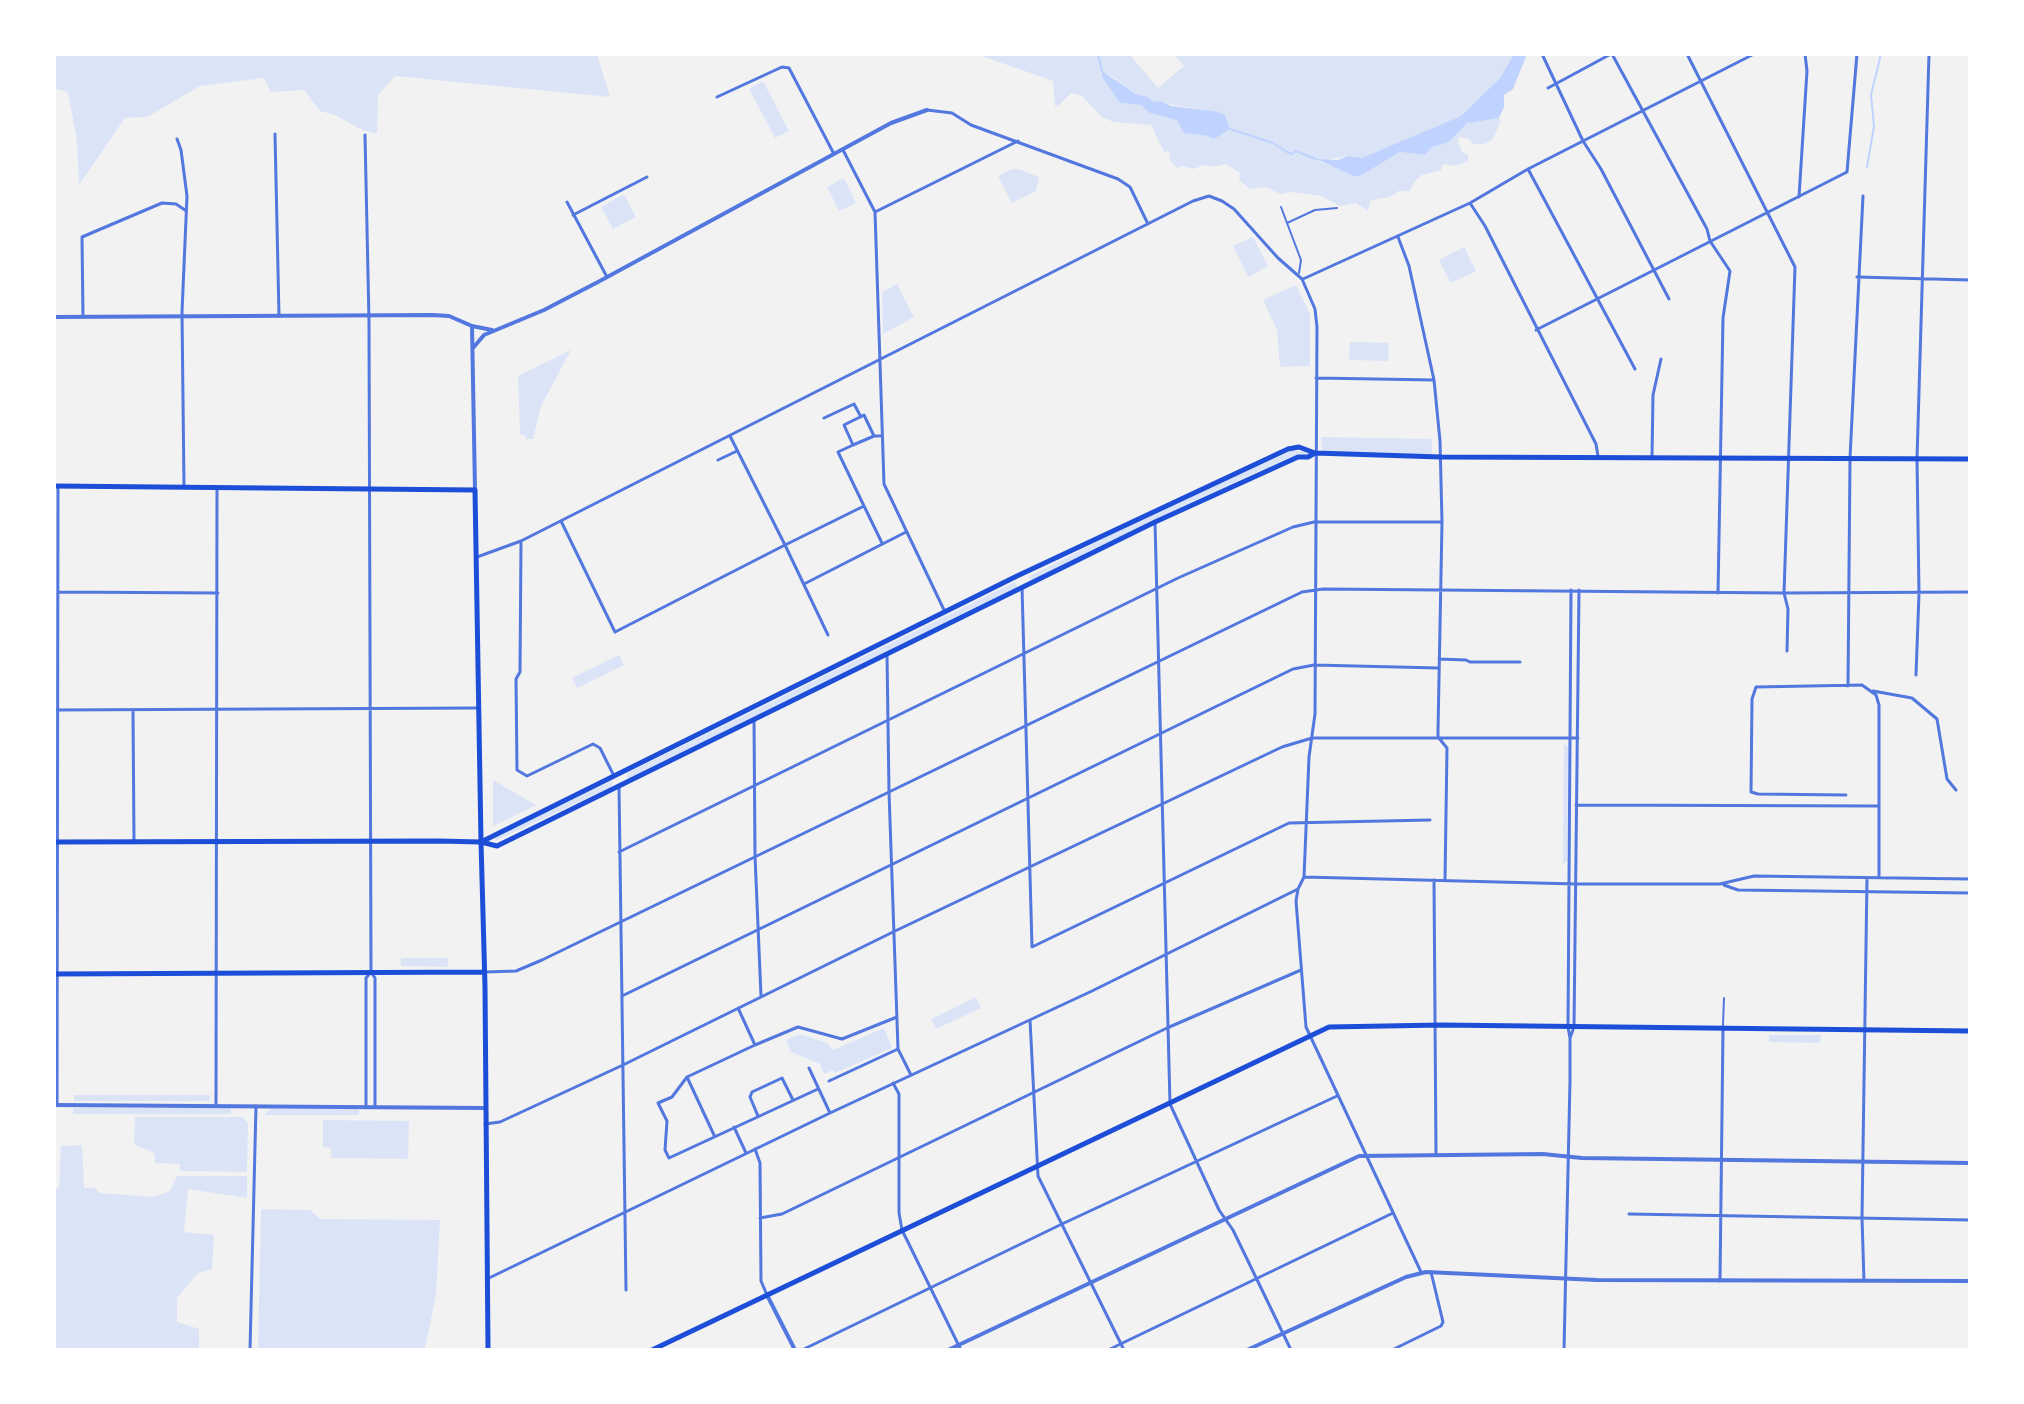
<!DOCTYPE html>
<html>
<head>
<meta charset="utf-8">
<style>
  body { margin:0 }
  #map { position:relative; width:2024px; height:1404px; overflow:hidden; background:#f2f2f2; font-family:Rubik,sans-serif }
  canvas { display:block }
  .frame { position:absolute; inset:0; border:56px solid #fff; pointer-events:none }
</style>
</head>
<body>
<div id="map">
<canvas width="2024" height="1404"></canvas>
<div class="frame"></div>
</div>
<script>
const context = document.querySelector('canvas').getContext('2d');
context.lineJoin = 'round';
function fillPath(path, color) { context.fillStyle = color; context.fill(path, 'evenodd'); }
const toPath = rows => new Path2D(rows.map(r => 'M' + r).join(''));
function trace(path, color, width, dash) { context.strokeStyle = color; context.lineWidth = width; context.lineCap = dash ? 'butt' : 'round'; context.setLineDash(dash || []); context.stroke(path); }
fillPath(toPath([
  [54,54,597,54,610,97,395,76,378,95,377,134,362,130,335,115,320,111,304,90,271,92,264,78,200,86,147,117,125,118,79,185,77,141,68,92,54,88],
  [976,54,1129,54,1158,88,1184,66,1174,54,1514,54,1500,78,1461,116,1362,159,1348,156,1318,161,1360,176,1400,152,1425,155,1432,147,1449,142,1467,123,1485,118,1499,118,1501,121,1492,140,1484,144,1472,144,1469,139,1459,137,1458,142,1462,152,1468,155,1468,161,1456,166,1443,164,1441,170,1422,175,1414,182,1410,191,1399,191,1390,197,1371,200,1368,211,1356,203,1340,206,1321,196,1292,192,1280,194,1266,187,1250,189,1239,180,1240,173,1226,164,1213,167,1205,165,1193,169,1183,166,1177,168,1170,160,1169,151,1164,152,1151,125,1113,122,1101,116,1082,96,1071,93,1058,106,1055,106,1053,81],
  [1107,73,1136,94,1148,97,1154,102,1214,111,1223,115,1226,122,1208,136,1190,133,1177,120,1141,105,1120,103,1102,77],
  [763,81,789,131,775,138,749,89],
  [1012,169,1018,169,1039,177,1036,191,1012,203,998,176],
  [844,178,856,203,839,211,827,187],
  [624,194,636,217,613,229,601,207],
  [1253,237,1268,266,1248,277,1233,246],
  [1464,247,1476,271,1451,283,1439,260],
  [897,284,914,317,883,334,882,292],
  [1296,285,1310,314,1310,366,1280,367,1277,330,1263,300],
  [1350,342,1389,343,1388,361,1349,360],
  [571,350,541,406,533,439,526,439,525,435,520,434,518,376],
  [1321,437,1432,439,1432,457,1322,454],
  [1291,451,1309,451,1310,454,1297,455,1277,463,1176,509,1032,580,1028,577,1156,512],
  [1015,582,1017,586,1015,588,630,778,626,778,629,772],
  [619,655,624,665,577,688,572,678],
  [1564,743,1568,747,1567,861,1563,864],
  [493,780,536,805,493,826],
  [611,781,613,783,611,787,495,841,496,837],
  [401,958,448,958,448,967,401,966],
  [976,997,981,1008,936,1029,931,1019],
  [884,1028,892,1048,835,1073,833,1070,824,1074,820,1064,791,1052,786,1040,800,1034,827,1043,833,1050],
  [1769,1035,1821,1035,1820,1043,1769,1042],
  [74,1095,210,1095,210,1101,74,1101],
  [73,1108,231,1108,231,1114,73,1114],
  [271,1109,359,1109,359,1115,264,1115],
  [135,1117,243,1117,248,1124,247,1172,180,1171,180,1164,155,1163,154,1153,134,1144],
  [323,1120,409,1121,408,1159,331,1158,331,1148,323,1147],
  [82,1145,84,1188,95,1188,100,1193,154,1197,170,1191,177,1176,247,1176,247,1198,188,1189,184,1232,214,1235,212,1269,198,1273,177,1298,177,1322,199,1329,199,1350,54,1350,54,1189,59,1188,61,1146],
  [261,1209,310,1210,320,1219,440,1220,436,1295,425,1348,258,1350]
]), '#dbe4f7');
fillPath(toPath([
  [1514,54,1527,54,1513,89,1504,95,1504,107,1499,118,1467,123,1449,142,1432,147,1425,155,1400,152,1360,176,1354,176,1316,159,1338,160,1348,156,1362,158,1461,116,1500,78],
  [1102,71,1136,94,1148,97,1154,102,1160,101,1171,106,1214,111,1225,115,1230,129,1214,139,1208,136,1184,133,1177,120,1150,113,1141,105,1120,103,1102,77]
]), '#bfd3fe');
trace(toPath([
  [1098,54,1102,71],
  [1230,129,1273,143,1287,152,1292,154,1296,151,1316,159],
  [1867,167,1874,126,1871,95,1881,54]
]), '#bfd3fe', 2);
trace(toPath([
  [1281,207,1301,260,1299,273],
  [1287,223,1315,210,1337,208],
  [1723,1025,1724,998]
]), '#5277de', 2);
trace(toPath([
  [1542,54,1583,141,1601,169,1669,299],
  [1612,54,1707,229,1710,241,1730,271,1723,318,1718,593],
  [1687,54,1795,267,1784,593,1788,609,1787,651],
  [1548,88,1611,54],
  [717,97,782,67,789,68,834,154],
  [927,110,952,113,971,125,1118,179,1130,187,1148,224],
  [275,134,279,316],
  [365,135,369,321,371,972,375,978,375,1106],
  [177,139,181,150,187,196,182,312,184,486],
  [843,150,875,212,884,484,945,612],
  [1528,169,1635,369],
  [1799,197,1807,71,1805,54],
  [567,202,607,277],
  [1470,203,1485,226,1596,444,1598,456],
  [875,212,1018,141],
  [573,215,647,177],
  [1398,237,1409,266,1434,380,1440,441,1442,522,1438,731,1438,737,1447,748,1445,880],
  [1857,277,1970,280],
  [1303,279,1470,203,1528,169,1754,54],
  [83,317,82,237,162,203,176,204,185,210],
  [1536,330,1847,172,1857,54],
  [1316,378,1434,380],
  [824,418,854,404,861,417],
  [730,436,785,545,864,506,882,543],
  [853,445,874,436,882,436],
  [1652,457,1653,395,1661,359],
  [718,460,737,451],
  [864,506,838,452,853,445,844,425,864,415,874,436],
  [561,521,615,632,785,545,828,635],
  [1155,522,1170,1104,1219,1210,1233,1230,1291,1350],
  [521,543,520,672,516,679,517,770,527,776,593,744,600,748,614,776],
  [477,557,521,541,1193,201,1209,196,1222,201,1234,209,1278,258,1302,279,1315,309,1317,327,1315,714,1309,757,1304,877,1298,889,1296,901,1306,1027,1421,1272],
  [804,584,906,532],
  [1022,587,1032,947,1289,823,1430,820],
  [59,592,218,593],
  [887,654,889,792,898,1049,911,1075],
  [1439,659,1466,660,1470,662,1520,662],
  [1916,675,1919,593,1917,459,1929,54],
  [1848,686,1850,458,1863,196],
  [1873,691,1912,698,1937,719,1947,779,1956,790],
  [54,710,478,708],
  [133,710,134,842],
  [754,719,755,856,761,996],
  [619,786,626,1290],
  [1846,795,1758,794,1751,792,1752,699,1756,687,1862,685,1876,695,1879,705,1879,877],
  [1576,805,1879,806],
  [619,852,1178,578,1293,527,1314,522,1442,522],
  [1304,877,1576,884,1720,884,1754,876,1970,879],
  [1434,880,1436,1154],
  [1724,885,1738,890,1970,893],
  [485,972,516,971,542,960,1302,592,1323,589,1784,593,1970,592],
  [622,996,1293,669,1314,665,1438,668],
  [1030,1020,1038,1176,1124,1350],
  [1570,1038,1574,1027,1579,590],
  [755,1045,798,1027,842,1039,897,1017],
  [809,1068,830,1113],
  [687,1077,672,1097,658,1103,667,1121,665,1150,669,1158,818,1089],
  [829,1081,898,1049],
  [893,1083,899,1094,899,1213,902,1230,961,1350],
  [216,1104,217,488],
  [57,1105,58,486],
  [366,1106,366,978,371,972],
  [758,1116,750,1097,752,1092,782,1078,793,1100],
  [485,1124,500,1122,623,1065,893,932,1282,747,1312,738,1578,738],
  [734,1127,746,1153],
  [714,1135,687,1077,755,1045,738,1008],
  [755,1149,760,1163,761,1281,767,1295],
  [1629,1214,1970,1220],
  [760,1218,782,1214,1167,1028,1301,970],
  [487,1279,830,1113,1092,991,1298,889],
  [1720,1281,1723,1029],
  [1864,1281,1862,1218,1867,878],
  [250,1350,256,1106],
  [802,1350,1062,1224,1337,1096],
  [1108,1350,1393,1213],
  [1392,1350,1441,1326,1443,1322,1431,1272],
  [1564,1350,1570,1081,1570,1038,1568,1027,1571,590]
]), '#5277de', 3);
trace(toPath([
  [54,317,432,315,449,316,472,326,492,330],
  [472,326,475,490],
  [473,348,484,335,544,310,598,282,891,123,927,110],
  [54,1105,485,1108],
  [767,1295,795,1350],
  [948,1350,1359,1156,1543,1154,1582,1158,1970,1163],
  [1247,1350,1406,1277,1426,1272,1597,1280,1970,1281]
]), '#5277de', 4);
trace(toPath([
  [481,842,485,987,488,1350],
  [54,974,485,972],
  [652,1350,1329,1027,1441,1025,1970,1031]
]), '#1d4ed8', 5);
trace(toPath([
  [54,486,475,490,481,842],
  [54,842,439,841,481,842,497,846,1155,522,1298,457,1308,457,1315,453],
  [481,842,1017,576,1288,449,1299,447,1315,453,1441,457,1970,459]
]), '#1d4ed8', 5);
</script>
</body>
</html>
